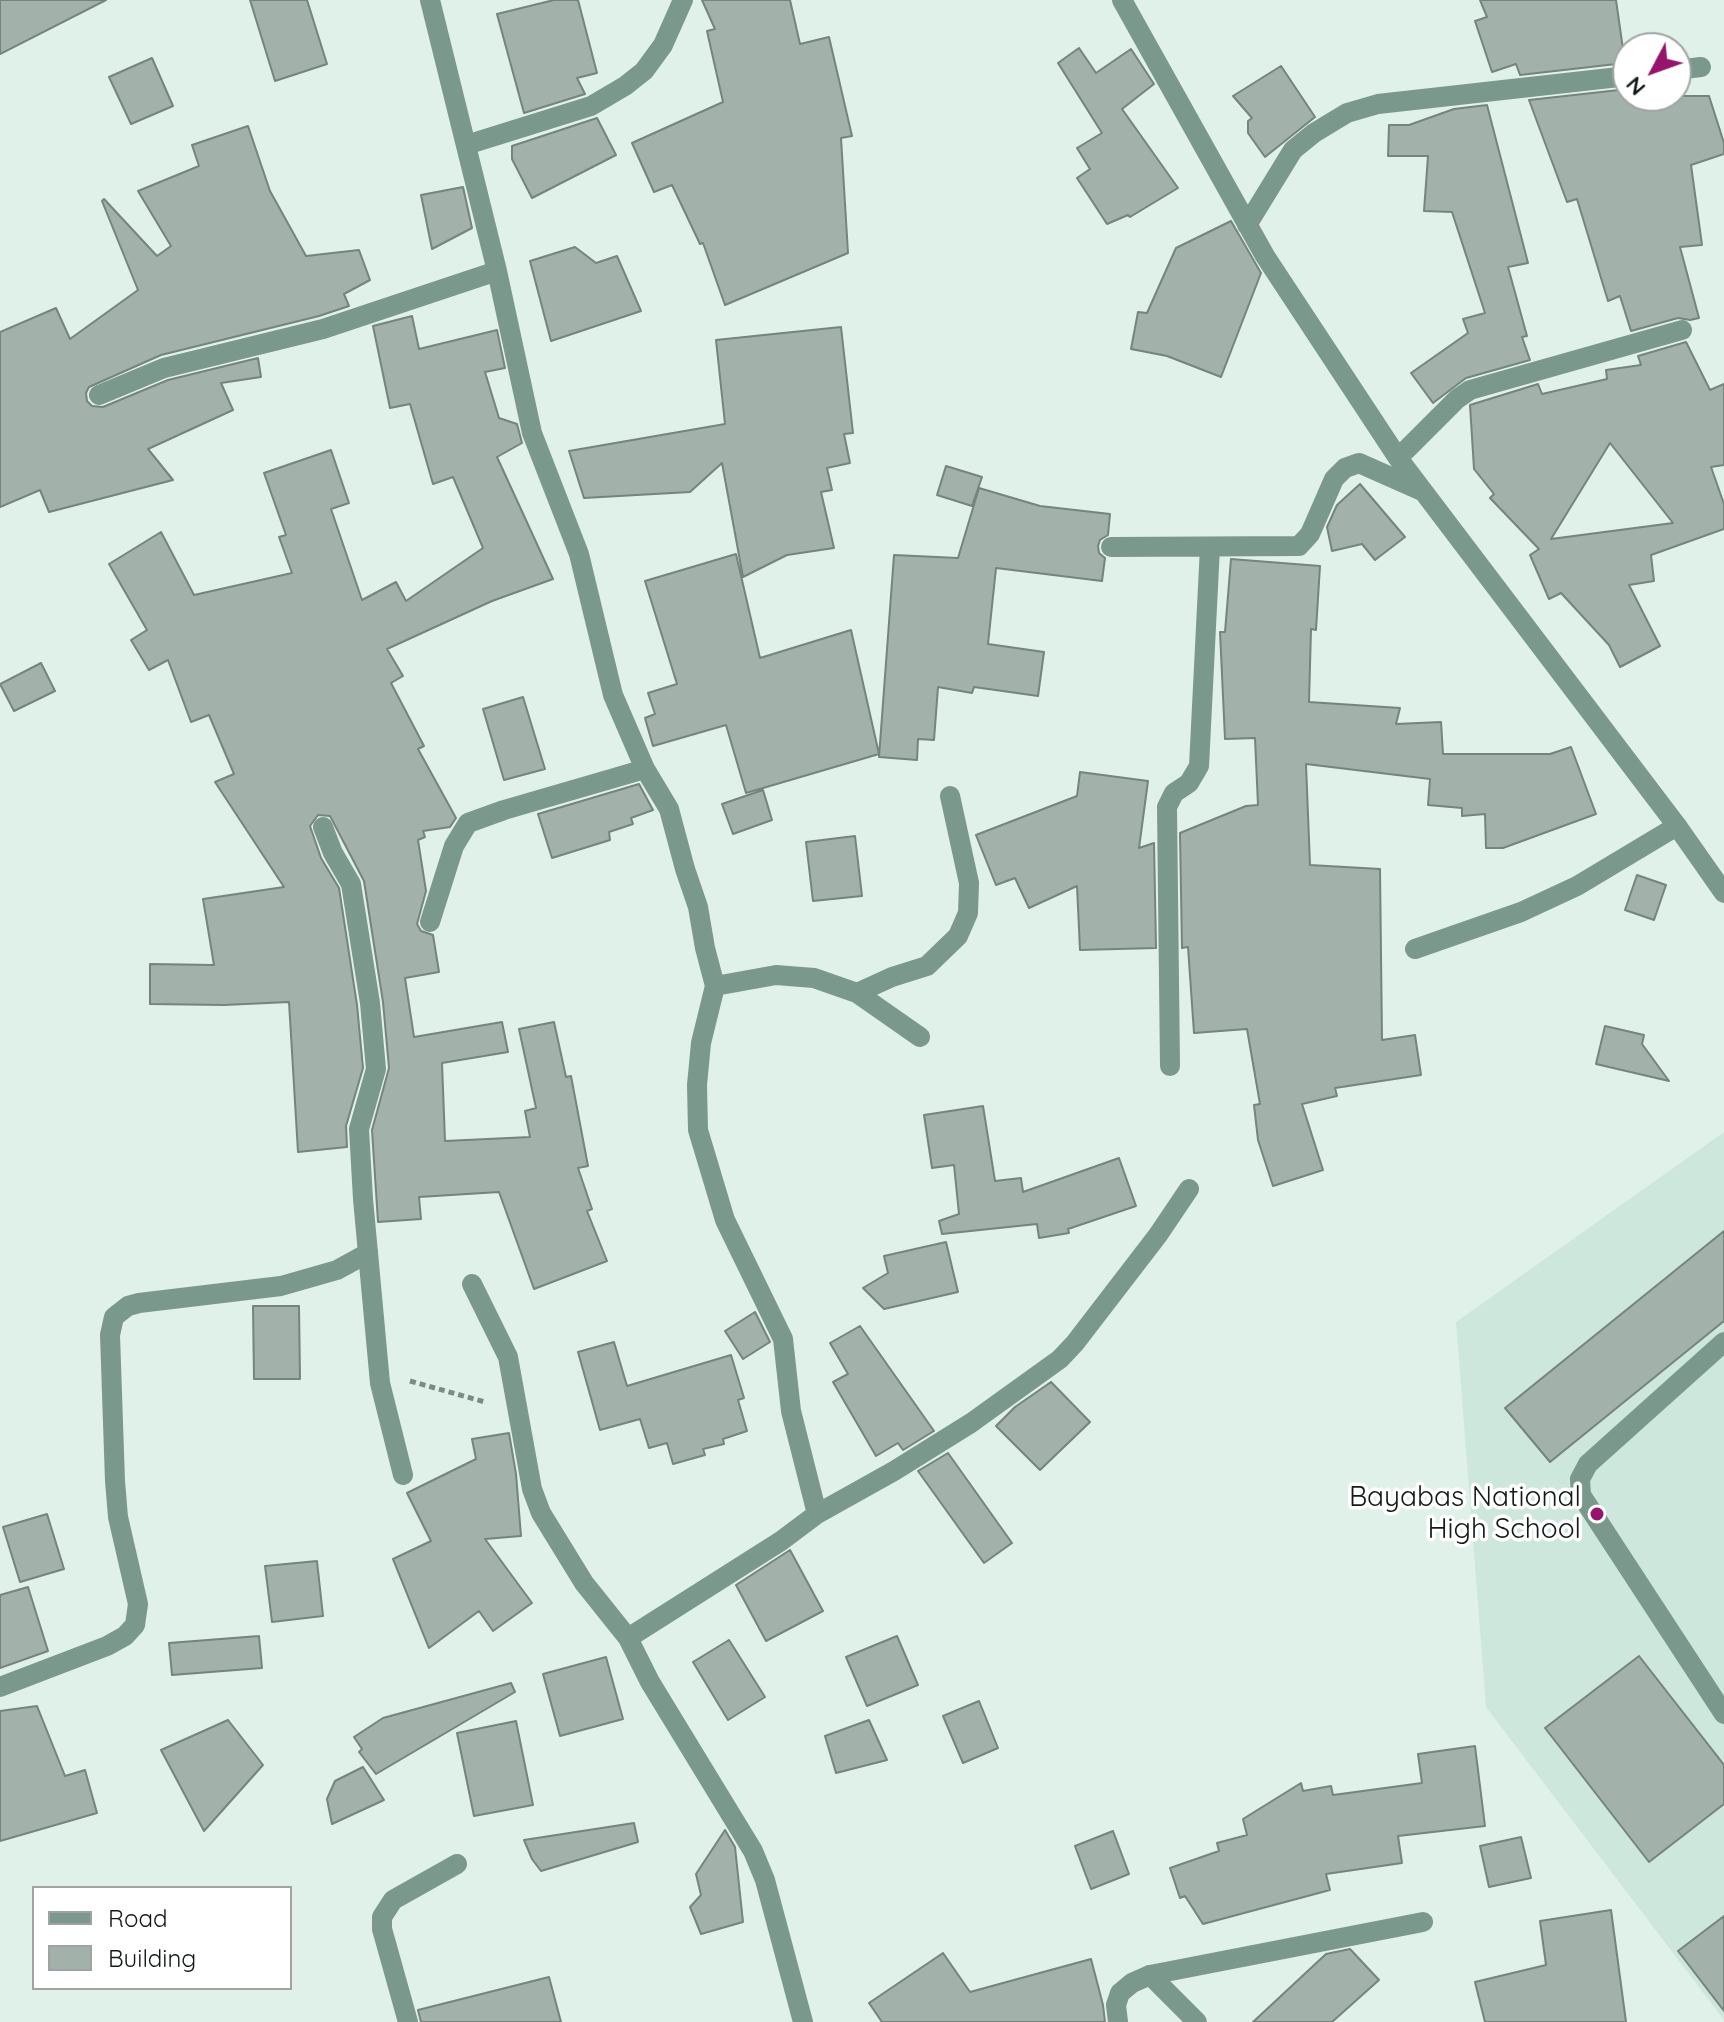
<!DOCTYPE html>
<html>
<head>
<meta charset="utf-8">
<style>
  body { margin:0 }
  #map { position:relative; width:1724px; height:2022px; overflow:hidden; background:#e0f1e9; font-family:Quicksand,sans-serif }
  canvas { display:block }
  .legend { position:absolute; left:32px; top:1886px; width:260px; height:104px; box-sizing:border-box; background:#fff; border:2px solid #a1a3a2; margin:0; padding:10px 14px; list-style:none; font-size:24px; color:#131917 }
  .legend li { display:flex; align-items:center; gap:16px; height:40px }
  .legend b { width:40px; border:2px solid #a1a3a2 }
  .north { position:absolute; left:1612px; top:32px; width:80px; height:80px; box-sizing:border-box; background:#fff; border:2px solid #a1a3a2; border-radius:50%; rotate:229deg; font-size:22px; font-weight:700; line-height:32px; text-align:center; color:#131917 }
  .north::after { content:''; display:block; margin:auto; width:28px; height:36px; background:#96146c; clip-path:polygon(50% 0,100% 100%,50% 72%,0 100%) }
</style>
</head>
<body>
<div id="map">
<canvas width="1724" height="2022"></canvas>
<ul class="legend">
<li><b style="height:10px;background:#7a988b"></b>Road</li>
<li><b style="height:22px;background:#a2b2aa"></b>Building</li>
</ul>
<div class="north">N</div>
</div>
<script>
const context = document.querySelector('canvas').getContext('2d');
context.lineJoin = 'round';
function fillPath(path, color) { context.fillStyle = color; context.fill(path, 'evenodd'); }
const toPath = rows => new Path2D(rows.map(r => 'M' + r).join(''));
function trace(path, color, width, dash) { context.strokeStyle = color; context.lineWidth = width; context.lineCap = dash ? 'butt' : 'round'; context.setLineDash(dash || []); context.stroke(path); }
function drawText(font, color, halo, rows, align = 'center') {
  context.font = font + ' Quicksand,sans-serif'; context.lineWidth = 7; context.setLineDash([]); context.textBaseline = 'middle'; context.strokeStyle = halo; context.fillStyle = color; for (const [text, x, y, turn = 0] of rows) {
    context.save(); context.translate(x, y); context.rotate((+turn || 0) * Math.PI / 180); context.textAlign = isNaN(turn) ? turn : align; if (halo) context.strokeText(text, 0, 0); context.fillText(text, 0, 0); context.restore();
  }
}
fillPath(toPath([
  [1724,1132,1724,2020,1486,1707,1456,1322]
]), '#cee7dc');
const building = toPath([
  [0,0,106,0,0,54,0,0],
  [250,0,307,0,327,64,275,81,250,0],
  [554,0,578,0,597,73,577,78,585,94,524,113,497,14,554,0],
  [702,0,790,0,800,44,829,37,852,136,841,138,848,253,725,305,703,243,700,244,672,185,654,192,632,143,723,102,707,31,715,29,702,0],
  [1480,0,1616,0,1625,63,1520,75,1516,64,1492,72,1475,21,1487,17,1480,0],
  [1079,48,1096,73,1131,49,1154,84,1122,109,1178,188,1130,217,1128,215,1107,224,1077,178,1090,169,1077,148,1102,133,1058,63,1079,48],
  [152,58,173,106,131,124,109,77,152,58],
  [1281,66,1315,117,1265,157,1248,133,1248,121,1252,118,1233,96,1281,66],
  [1628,89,1628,96,1709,96,1724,143,1724,154,1691,165,1702,245,1680,247,1699,318,1690,320,1678,318,1631,331,1620,296,1608,301,1577,199,1567,202,1529,100,1628,89],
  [1487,105,1528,263,1508,267,1527,336,1522,337,1530,360,1466,378,1433,403,1411,373,1468,333,1463,319,1485,313,1452,212,1424,211,1428,156,1388,156,1389,125,1409,125,1454,109,1487,105],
  [597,118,616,155,532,198,512,159,512,146,597,118],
  [248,126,270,191,306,256,359,250,370,280,344,294,349,306,319,316,161,355,89,387,86,393,87,401,92,406,103,407,168,380,258,358,261,377,221,383,233,410,148,449,173,480,49,512,40,490,0,507,0,332,56,308,70,339,138,290,102,201,104,199,157,256,171,246,138,191,199,166,192,145,248,126],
  [463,187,472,228,432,249,421,195,463,187],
  [1231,221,1261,273,1221,377,1167,356,1131,349,1138,312,1147,313,1176,248,1231,221],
  [575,247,596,263,617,256,641,311,551,341,530,261,575,247],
  [412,316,419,349,497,330,505,368,485,372,499,418,517,424,522,443,497,457,553,579,492,601,387,649,403,676,391,683,424,746,418,749,456,818,450,827,423,831,425,837,418,840,426,891,417,924,421,931,433,935,439,972,405,978,414,1037,502,1022,508,1052,442,1063,445,1141,530,1137,525,1111,536,1108,519,1029,554,1022,566,1077,571,1076,588,1166,578,1168,592,1209,587,1211,607,1261,534,1289,499,1192,419,1197,421,1219,378,1222,372,1130,389,1068,383,1002,364,881,330,816,318,815,310,826,321,858,339,888,357,1005,363,1068,346,1126,347,1147,298,1152,289,1002,224,1005,150,1004,150,964,214,965,203,899,284,887,215,782,234,774,209,715,191,722,168,660,149,670,131,640,147,630,109,564,161,532,194,595,292,573,279,537,286,535,264,473,331,450,349,503,331,509,362,600,396,582,406,601,483,548,453,477,433,484,410,404,390,408,373,326,412,316],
  [841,327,853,433,844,434,850,463,827,468,832,490,821,492,834,548,787,555,743,577,722,463,690,492,584,498,569,451,725,424,716,340,841,327],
  [1686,342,1710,390,1724,384,1724,465,1711,467,1724,504,1724,529,1651,555,1654,581,1629,585,1660,646,1620,667,1609,645,1561,593,1549,599,1530,555,1539,549,1490,498,1494,494,1474,469,1470,405,1538,384,1542,394,1607,379,1606,370,1641,365,1638,356,1686,342],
  [1610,443,1673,523,1551,539,1610,443],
  [946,466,982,477,972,506,937,495,946,466],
  [1360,484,1405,537,1375,560,1362,544,1332,551,1327,527,1337,505,1360,484],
  [979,488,1040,506,1110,514,1108,535,1100,540,1098,546,1099,553,1105,558,1102,581,996,568,988,644,1044,652,1038,696,974,687,972,693,938,687,934,740,918,739,917,760,879,757,894,555,958,558,979,488],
  [736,554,760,658,851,630,879,754,746,793,726,725,653,746,645,718,655,714,648,693,677,684,645,581,736,554],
  [1231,559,1320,566,1316,630,1311,629,1309,702,1400,708,1396,724,1441,722,1443,754,1550,754,1571,747,1596,814,1503,848,1486,848,1485,814,1462,816,1462,808,1428,805,1430,779,1306,764,1310,865,1380,869,1382,1040,1415,1035,1421,1075,1335,1088,1337,1096,1302,1104,1323,1170,1273,1186,1258,1140,1254,1105,1260,1104,1247,1029,1194,1033,1188,947,1182,948,1180,833,1246,806,1258,805,1255,738,1225,739,1220,632,1225,632,1231,559],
  [41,663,55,691,14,711,0,684,41,663],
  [523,697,545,769,504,780,483,709,523,697],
  [1080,772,1148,781,1139,848,1154,843,1156,948,1080,950,1077,886,1029,908,1015,878,996,885,976,835,1077,796,1080,772],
  [639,784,653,810,631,818,633,824,609,832,610,840,552,858,538,814,639,784],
  [763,790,772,820,733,834,722,804,763,790],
  [855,836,862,896,813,901,806,842,855,836],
  [1637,875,1666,885,1654,920,1625,910,1637,875],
  [1605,1026,1644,1035,1642,1044,1669,1081,1596,1064,1605,1026],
  [983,1106,995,1181,1021,1178,1023,1192,1119,1158,1136,1206,1068,1229,1069,1233,1039,1238,1037,1224,942,1234,939,1221,959,1214,954,1165,932,1168,924,1115,983,1106],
  [1724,1231,1724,1321,1550,1462,1505,1408,1724,1231],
  [946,1242,958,1292,884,1309,863,1288,888,1273,884,1256,946,1242],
  [253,1306,299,1306,300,1379,254,1379,253,1306],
  [755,1312,770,1342,743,1359,725,1331,755,1312],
  [860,1326,934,1431,903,1450,898,1443,876,1456,833,1382,848,1374,830,1343,860,1326],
  [614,1342,627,1386,731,1355,744,1398,738,1400,747,1431,723,1439,724,1444,703,1449,705,1455,673,1464,667,1443,649,1448,640,1419,600,1430,578,1352,614,1342],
  [1051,1382,1090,1422,1040,1470,996,1426,1015,1407,1051,1382],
  [509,1433,516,1474,521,1536,485,1539,532,1603,493,1631,479,1611,429,1648,393,1559,431,1541,407,1493,476,1459,472,1439,509,1433],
  [948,1453,1012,1543,984,1563,918,1471,948,1453],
  [47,1514,64,1569,20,1582,3,1527,47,1514],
  [790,1550,823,1611,766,1641,736,1585,790,1550],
  [317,1561,323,1616,272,1622,265,1566,317,1561],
  [28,1587,48,1651,0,1668,0,1595,28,1587],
  [259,1636,262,1668,172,1675,169,1643,259,1636],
  [897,1636,918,1685,867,1706,846,1657,897,1636],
  [729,1640,765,1697,728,1720,693,1662,729,1640],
  [1639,1656,1724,1765,1724,1804,1649,1862,1545,1728,1639,1656],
  [606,1657,623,1719,560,1736,543,1674,606,1657],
  [511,1683,515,1692,376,1774,359,1752,362,1749,354,1737,383,1718,511,1683],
  [979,1701,998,1748,963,1763,943,1716,979,1701],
  [37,1706,65,1776,85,1770,97,1813,0,1841,0,1711,37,1706],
  [228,1720,263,1765,204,1831,161,1750,228,1720],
  [869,1720,887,1760,836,1773,825,1736,869,1720],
  [516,1721,533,1805,474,1816,457,1733,516,1721],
  [1475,1746,1485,1826,1398,1836,1402,1863,1326,1874,1330,1890,1203,1924,1185,1896,1180,1898,1170,1868,1219,1851,1217,1843,1247,1835,1243,1819,1301,1783,1303,1791,1331,1786,1333,1795,1422,1783,1418,1754,1475,1746],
  [363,1767,384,1800,332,1824,327,1799,335,1781,363,1767],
  [634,1823,638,1842,541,1871,532,1859,524,1840,634,1823],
  [725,1830,735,1847,743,1922,701,1934,690,1907,701,1895,696,1874,725,1830],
  [1113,1831,1129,1874,1091,1889,1075,1846,1113,1831],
  [1521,1837,1531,1878,1489,1887,1480,1846,1521,1837],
  [1611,1910,1626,2022,1485,2022,1475,1982,1546,1965,1540,1921,1611,1910],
  [1724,1916,1724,2011,1678,1951,1724,1916],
  [1350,1949,1379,1980,1332,2022,1253,2022,1326,1954,1350,1949],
  [943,1953,970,1992,1091,1959,1103,2005,1105,2022,882,2022,869,2003,943,1953],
  [549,1977,561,2022,421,2022,418,2010,549,1977]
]);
fillPath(building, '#a2b2aa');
trace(building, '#75847d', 2);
trace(toPath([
  [410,1381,485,1402]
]), '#7e8a85', 5, [6, 4]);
trace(toPath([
  [1111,547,1299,546,1310,534,1334,479,1345,468,1359,463,1420,490],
  [323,827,333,853,351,884,370,1003,376,1069,359,1129,363,1199,380,1383,403,1475],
  [1415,949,1521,912,1577,886,1677,826],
  [857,993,892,977,927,966,958,936,968,913,969,883,950,796],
  [1170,1066,1167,807,1174,793,1189,783,1199,766,1210,547],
  [1724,1342,1588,1464,1580,1479,1581,1495,1724,1714],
  [1150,1975,1197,2022]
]), '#7a988b', 20);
trace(toPath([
  [430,0,497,271,532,433,579,554,613,695,645,769,669,809,685,869,698,907,705,948,715,986,701,1043,697,1085,698,1130,725,1220,783,1339,791,1411,817,1514],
  [1122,0,1265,256,1398,458,1677,826,1724,893],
  [1676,70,1701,67],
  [466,145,591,106,625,86,644,71,663,45,683,0],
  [1247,225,1293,150,1314,133,1347,113,1378,104,1628,76],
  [99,395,164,368,323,329,497,271],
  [1398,458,1457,399,1470,390,1682,330],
  [430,922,454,846,468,823,504,810,645,769],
  [715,986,776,975,814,978,857,993,920,1037],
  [472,1284,508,1357,532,1489,541,1513,584,1583,628,1638,650,1682,753,1851,765,1880,803,2022],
  [628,1638,781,1541,817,1514,894,1471,971,1423,1060,1359,1075,1343,1158,1235,1189,1189],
  [0,1687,107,1646,125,1636,135,1625,138,1604,118,1517,115,1481,110,1335,114,1317,128,1306,139,1303,281,1286,337,1270,368,1253],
  [408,2022,382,1929,382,1917,393,1900,457,1864],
  [1118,2022,1116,2005,1120,1993,1132,1983,1150,1975,1423,1922]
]), '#7a988b', 20);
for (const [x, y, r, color] of [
  [1597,1514,8,"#96146c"]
]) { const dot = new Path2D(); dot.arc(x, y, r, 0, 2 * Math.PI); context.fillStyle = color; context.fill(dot); trace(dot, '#fff', 3); }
drawText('28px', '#131917', '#fff', [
  ["Bayabas National",1581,1498],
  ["High School",1581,1530]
], 'right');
</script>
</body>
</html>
